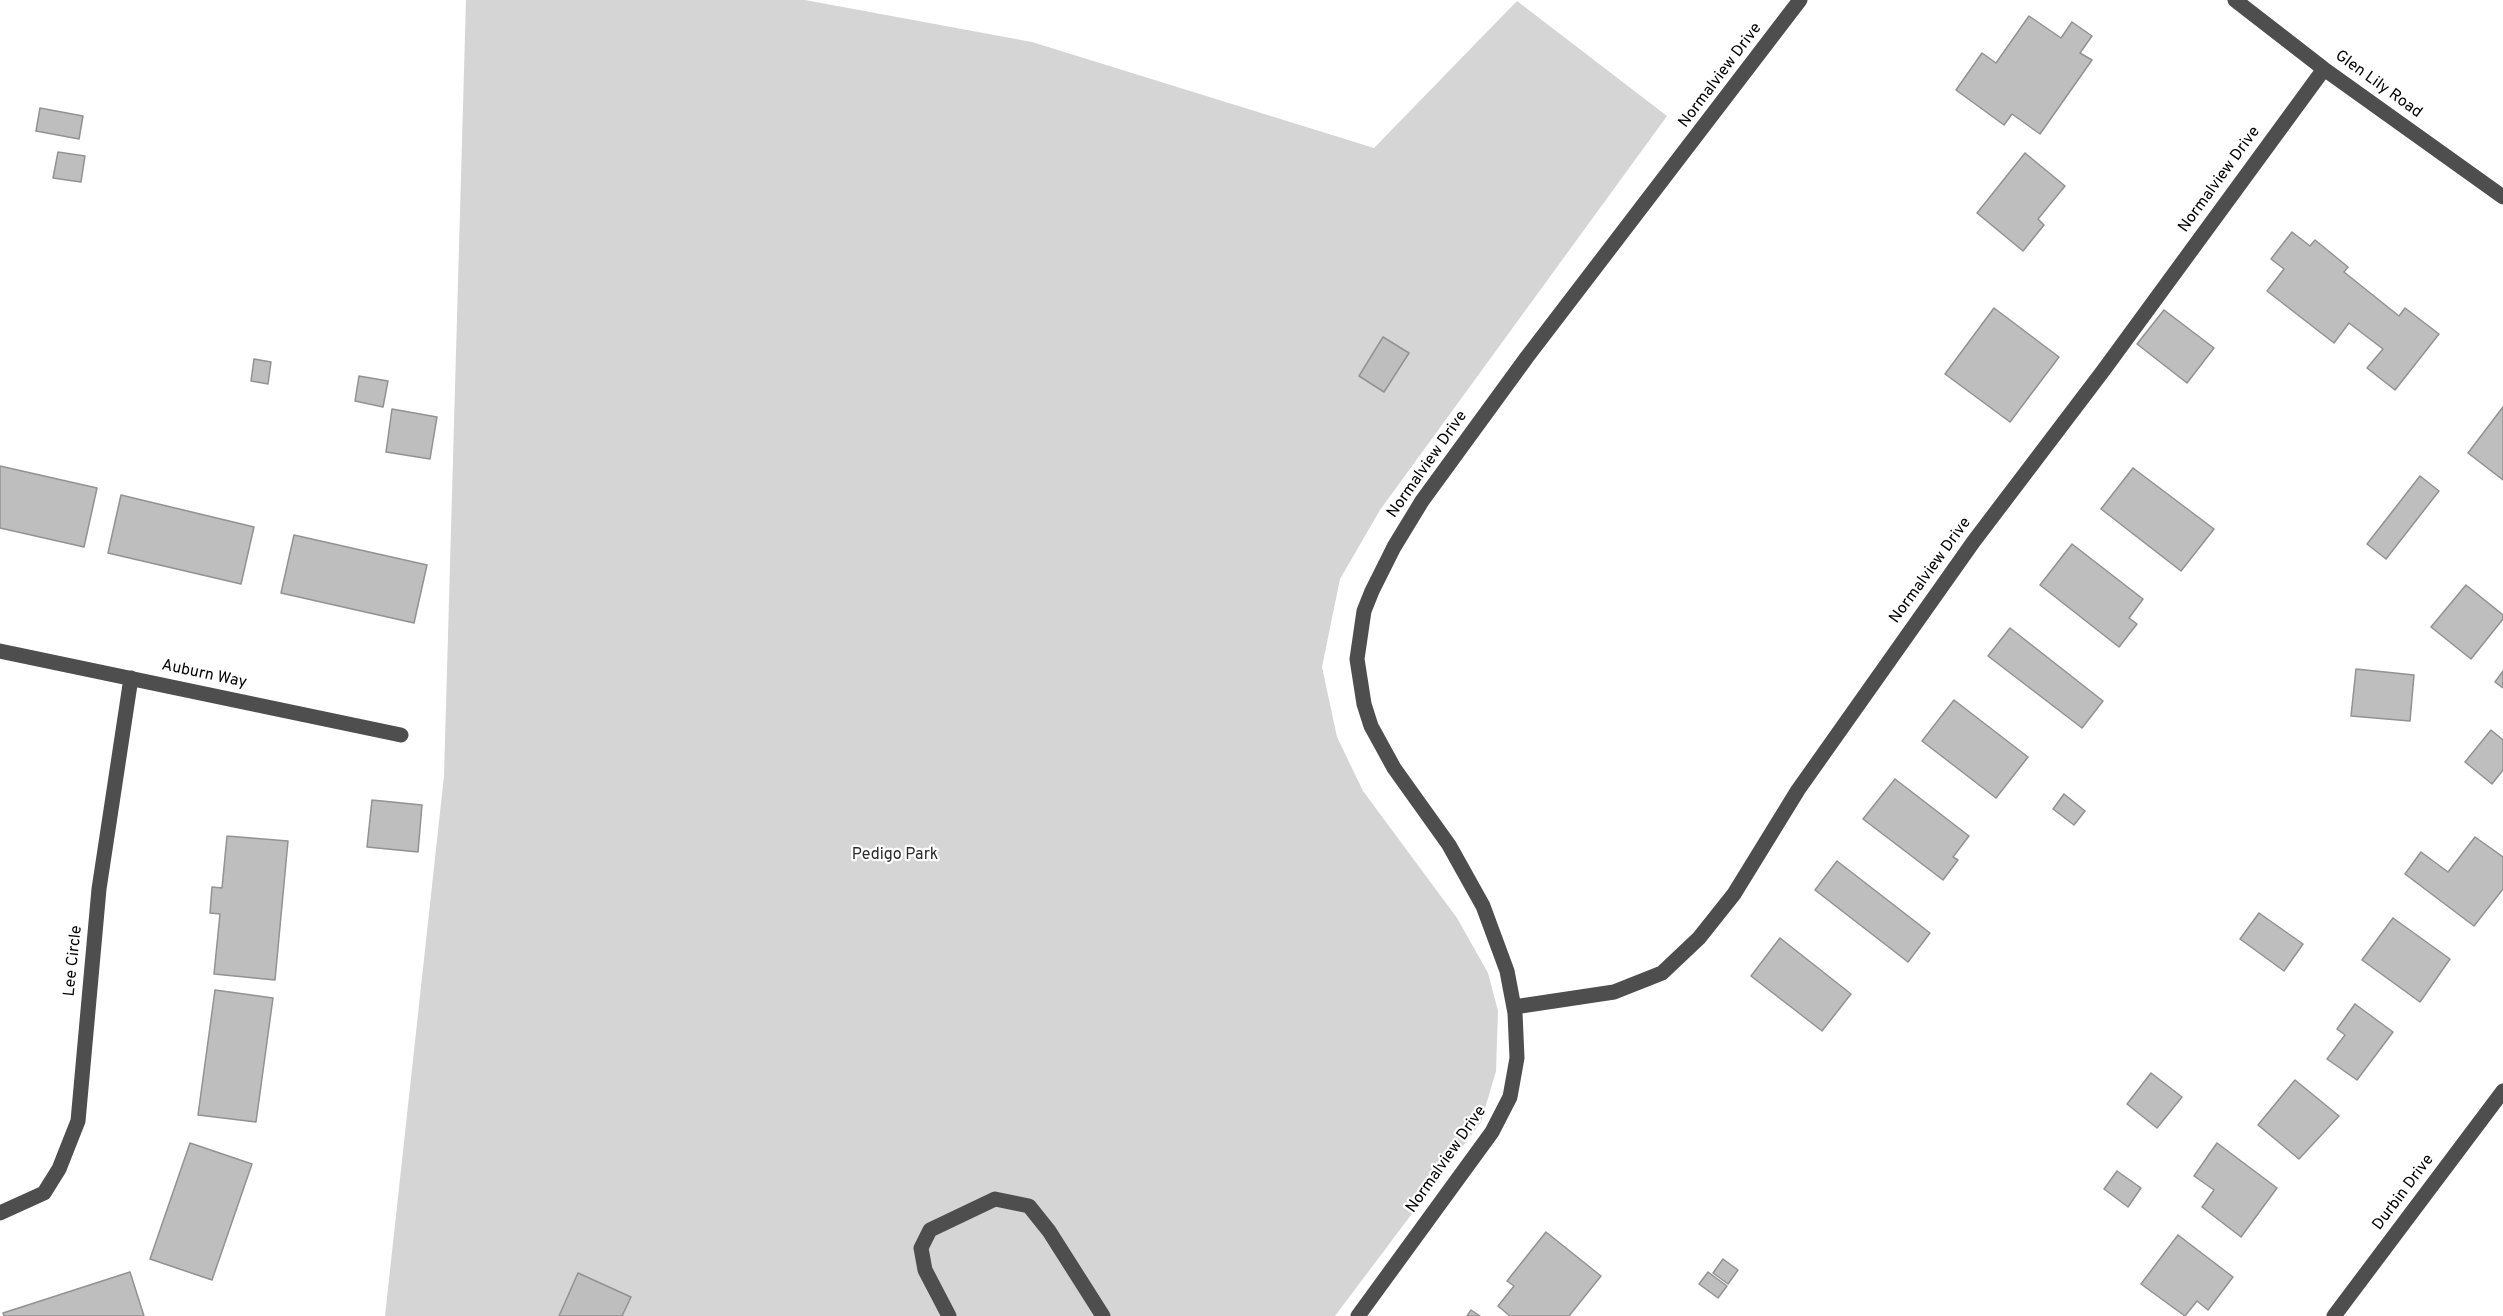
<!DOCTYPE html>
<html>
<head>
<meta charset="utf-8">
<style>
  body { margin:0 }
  canvas { display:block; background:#fff }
</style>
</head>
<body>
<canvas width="2503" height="1316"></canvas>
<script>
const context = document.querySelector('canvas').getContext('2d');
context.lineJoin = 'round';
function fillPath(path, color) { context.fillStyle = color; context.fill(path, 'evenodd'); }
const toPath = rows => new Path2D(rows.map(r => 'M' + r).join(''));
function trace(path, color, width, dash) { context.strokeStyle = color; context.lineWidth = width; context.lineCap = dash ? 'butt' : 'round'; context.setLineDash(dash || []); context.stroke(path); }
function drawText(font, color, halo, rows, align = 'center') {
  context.font = font + ' Overpass,sans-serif'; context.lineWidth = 4.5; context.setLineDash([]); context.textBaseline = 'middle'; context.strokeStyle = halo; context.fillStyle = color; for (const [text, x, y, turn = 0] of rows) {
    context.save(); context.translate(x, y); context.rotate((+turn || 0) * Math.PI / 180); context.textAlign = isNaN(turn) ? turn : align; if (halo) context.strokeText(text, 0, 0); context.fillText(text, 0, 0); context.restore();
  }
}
fillPath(toPath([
  [466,0,805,0,1032,42,1374,148,1517,1,1667,116,1380,510,1340,579,1322,667,1337,737,1363,791,1457,918,1488,973,1498,1011,1496,1071,1481,1122,1335,1316,385,1316,444,776]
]), '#d5d5d5');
const building = toPath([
  [2029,16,2061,38,2072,22,2092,36,2080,53,2092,60,2040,134,2012,114,2004,125,1956,90,1982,53,1996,63,2029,16],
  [40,108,83,116,79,139,36,131,40,108],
  [58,152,85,156,81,182,53,178,58,152],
  [2025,153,2065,186,2038,219,2044,225,2023,251,1977,213,2025,153],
  [2292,232,2310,246,2315,240,2348,267,2344,272,2399,316,2405,308,2439,334,2395,390,2367,368,2383,349,2349,323,2334,343,2267,291,2284,269,2271,259,2292,232],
  [1994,308,2059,357,2010,422,1945,374,1994,308],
  [2164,310,2214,348,2187,383,2137,344,2164,310],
  [1383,337,1409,353,1384,392,1359,376,1383,337],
  [254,359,271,362,268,384,251,381,254,359],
  [359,376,388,381,383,407,355,401,359,376],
  [2503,407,2503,480,2468,453,2503,407],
  [392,409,437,417,430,459,386,452,392,409],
  [0,466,97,488,84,547,0,528,0,466],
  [2133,468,2214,529,2181,571,2101,509,2133,468],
  [2420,476,2439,491,2386,559,2367,544,2420,476],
  [121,495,254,527,241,584,108,553,121,495],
  [294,535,427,565,414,623,281,593,294,535],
  [2072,544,2143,599,2129,618,2137,624,2119,647,2040,585,2072,544],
  [2466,585,2503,615,2503,619,2471,659,2431,627,2466,585],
  [2010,628,2103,701,2082,728,1988,656,2010,628],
  [2356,669,2414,675,2410,721,2351,716,2356,669],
  [2503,671,2503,688,2495,682,2503,671],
  [1954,700,2028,757,1996,798,1922,741,1954,700],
  [2491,730,2503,740,2503,770,2492,784,2465,762,2491,730],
  [1895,779,1969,836,1953,857,1958,860,1943,880,1863,819,1895,779],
  [2064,794,2085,811,2074,825,2053,809,2064,794],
  [372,800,422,805,418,852,367,847,372,800],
  [227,836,288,841,275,980,214,974,220,914,210,913,212,887,222,888,227,836],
  [2475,837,2503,857,2503,889,2474,926,2405,874,2421,852,2448,872,2475,837],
  [1837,861,1930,933,1908,962,1815,890,1837,861],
  [2259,913,2303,944,2284,971,2240,939,2259,913],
  [2393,918,2450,959,2420,1002,2362,960,2393,918],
  [1780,938,1851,994,1822,1031,1751,976,1780,938],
  [215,990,273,998,256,1122,198,1115,215,990],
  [2355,1004,2393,1032,2357,1080,2327,1059,2345,1035,2337,1029,2355,1004],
  [2151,1073,2182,1097,2157,1128,2127,1104,2151,1073],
  [2295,1080,2339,1116,2299,1159,2258,1125,2295,1080],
  [190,1143,252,1164,212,1280,150,1259,190,1143],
  [2217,1143,2277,1188,2241,1237,2202,1207,2214,1190,2194,1176,2217,1143],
  [2117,1171,2141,1188,2128,1207,2104,1189,2117,1171],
  [1546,1232,1601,1276,1569,1316,1510,1316,1498,1306,1514,1286,1507,1281,1546,1232],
  [2178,1235,2233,1277,2208,1310,2197,1301,2185,1316,2141,1284,2178,1235],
  [1723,1259,1738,1270,1728,1284,1713,1273,1723,1259],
  [130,1272,144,1316,4,1316,3,1313,130,1272],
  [1708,1272,1727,1286,1718,1298,1699,1284,1708,1272],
  [578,1273,631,1297,622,1316,559,1316,578,1273],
  [1471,1310,1480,1316,1467,1316,1471,1310]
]);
fillPath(building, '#bebebe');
trace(building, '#929292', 1.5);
trace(toPath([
  [2235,0,2324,69,2503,197],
  [0,651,401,735],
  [1514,1007,1614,992,1662,973,1699,938,1734,894,1798,790,1974,541,2103,371,2324,69],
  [0,1213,44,1193,59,1169,78,1121,99,889,131,678],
  [949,1316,925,1270,921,1248,930,1230,995,1199,1029,1206,1049,1231,1103,1316],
  [1358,1316,1492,1132,1510,1097,1517,1058,1515,1013,1507,971,1483,906,1449,845,1394,768,1371,726,1364,704,1357,659,1364,611,1372,591,1394,547,1422,501,1527,357,1800,0],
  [2334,1316,2503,1091]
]), '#4e4e4e', 15);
drawText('16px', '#000', '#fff', [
  ["Normalview Drive",1721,76,-53],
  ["Glen Lily Road",2378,85,36],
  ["Normalview Drive",2220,180,-54],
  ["Normalview Drive",1428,465,-55],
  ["Normalview Drive",1931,571,-54],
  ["Auburn Way",204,675,12],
  ["Lee Circle",74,961,-84],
  ["Normalview Drive",1447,1160,-55],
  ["Durbin Drive",2404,1193,-53]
]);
drawText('16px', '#2c2c2c', '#fff', [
  ["Pedigo Park",895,856]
]);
</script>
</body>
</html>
